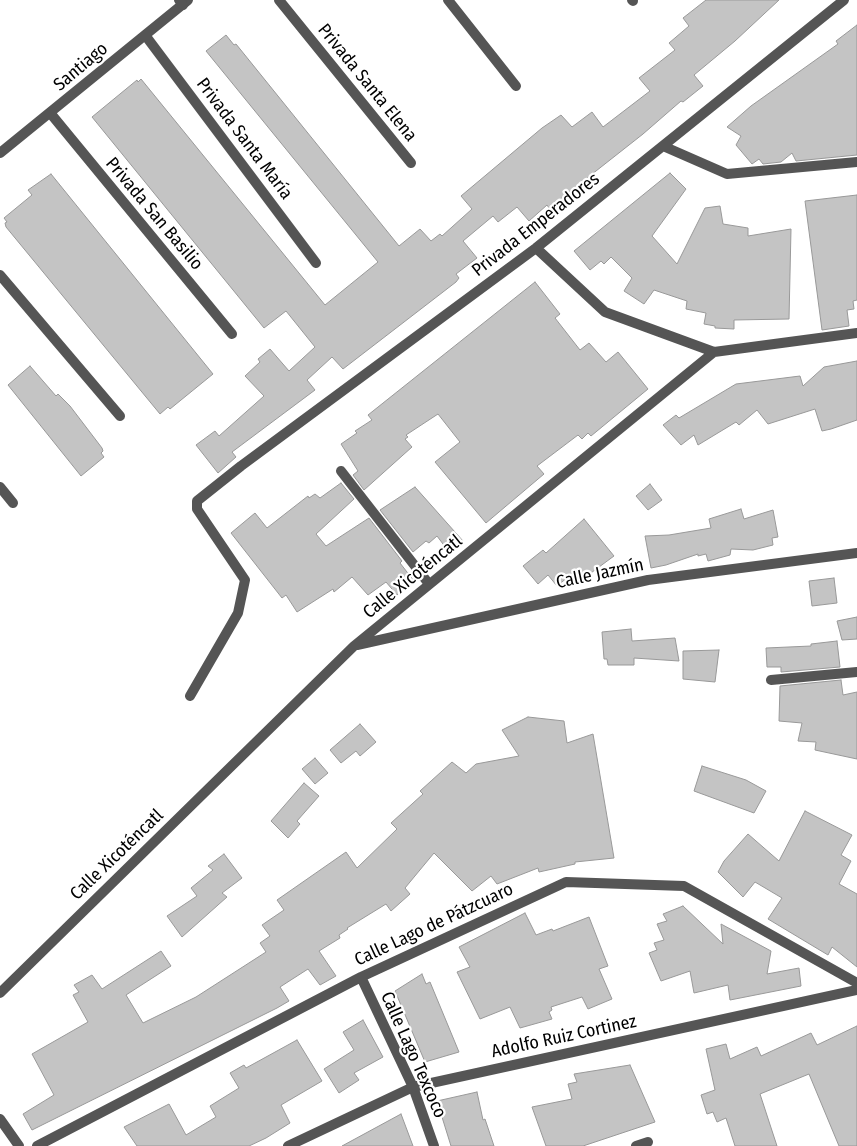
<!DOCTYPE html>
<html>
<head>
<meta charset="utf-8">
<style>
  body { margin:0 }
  canvas { display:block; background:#fff }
</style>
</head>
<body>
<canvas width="857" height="1146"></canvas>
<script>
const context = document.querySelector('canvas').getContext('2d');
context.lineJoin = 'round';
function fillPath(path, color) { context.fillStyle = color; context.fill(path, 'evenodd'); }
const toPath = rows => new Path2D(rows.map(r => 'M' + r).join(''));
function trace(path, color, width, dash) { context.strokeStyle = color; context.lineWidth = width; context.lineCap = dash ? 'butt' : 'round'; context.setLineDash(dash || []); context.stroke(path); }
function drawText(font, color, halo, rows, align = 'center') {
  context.font = font + ' "Fira Sans Condensed",sans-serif'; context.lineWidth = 4.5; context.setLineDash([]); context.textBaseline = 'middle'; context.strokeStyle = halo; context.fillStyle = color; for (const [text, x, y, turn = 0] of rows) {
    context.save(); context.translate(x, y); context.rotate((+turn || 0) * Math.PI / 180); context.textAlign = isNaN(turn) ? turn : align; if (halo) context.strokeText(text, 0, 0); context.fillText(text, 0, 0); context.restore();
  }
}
const building = toPath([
  [706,0,779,0,735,41,694,75,703,86,683,102,681,101,643,134,549,208,547,205,529,221,517,207,498,222,493,216,463,241,477,258,456,274,459,278,456,282,343,369,332,357,307,380,315,390,232,452,236,457,218,473,196,445,215,431,219,436,264,396,245,376,260,362,258,359,270,349,289,371,315,347,286,311,264,328,92,117,137,80,138,82,141,79,325,305,378,262,206,51,226,35,234,45,236,44,399,246,420,229,431,241,440,234,442,236,472,209,461,196,542,128,561,115,572,127,592,112,603,127,650,91,639,78,675,50,669,43,689,26,683,18,706,0],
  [857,25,857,155,796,161,792,153,781,162,763,164,759,159,752,164,736,145,741,136,727,127,751,106,838,44,836,41,857,25],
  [670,173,686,189,652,236,677,264,705,208,720,206,723,224,748,228,748,236,791,229,789,319,734,320,734,329,715,328,715,326,704,324,706,313,686,309,687,301,654,290,644,304,624,291,632,278,611,257,604,264,601,261,590,270,574,251,670,173],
  [51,174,213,374,170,409,168,407,160,414,6,227,5,223,7,222,4,218,32,195,28,190,51,174],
  [857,195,857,300,853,301,854,309,847,310,849,326,822,330,805,201,857,195],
  [535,282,560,314,555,318,580,350,589,343,606,362,618,352,648,389,591,436,588,433,582,439,578,435,537,466,544,474,486,523,435,462,460,442,438,414,406,435,408,437,405,439,412,447,364,490,353,475,358,471,341,444,357,433,355,431,372,420,368,415,535,282],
  [857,361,857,420,831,429,822,431,815,409,768,424,757,410,739,425,736,422,698,445,694,435,681,445,663,425,676,415,679,418,736,384,800,376,803,386,824,367,857,361],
  [30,366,56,396,58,394,70,406,102,448,103,451,101,453,104,457,81,476,8,385,30,366],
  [341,483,354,499,316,534,326,546,369,518,402,561,400,563,414,581,397,595,386,582,368,595,352,577,334,592,333,589,297,612,286,595,282,598,231,533,255,513,267,528,308,496,309,498,315,494,320,498,341,483],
  [650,484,662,500,648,510,636,496,650,484],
  [415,487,463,541,449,552,437,536,429,543,426,541,413,552,380,510,415,487],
  [741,509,744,519,773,510,778,537,772,538,773,545,753,550,731,549,730,555,708,561,706,554,698,556,698,554,666,565,651,568,645,536,669,535,711,528,709,519,741,509],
  [584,519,614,556,580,581,573,573,557,586,548,575,538,584,523,566,543,550,546,553,584,519],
  [834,578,837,603,812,606,809,581,834,578],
  [857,617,857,639,842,640,837,621,857,617],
  [631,629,632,641,675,638,679,661,634,658,634,665,608,665,607,659,604,659,602,632,631,629],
  [837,641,840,667,781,672,781,667,767,667,766,648,811,646,811,644,837,641],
  [719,650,715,682,683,679,683,651,719,650],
  [841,680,843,695,857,692,857,759,815,750,816,742,798,741,802,723,779,721,780,686,841,680],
  [528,717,564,721,567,743,593,734,614,858,575,862,575,864,539,872,538,868,497,884,491,876,472,891,434,853,405,888,410,894,391,911,386,904,347,928,348,929,339,935,340,938,319,951,336,976,320,985,308,969,280,987,289,1001,277,1008,32,1130,23,1114,54,1095,32,1054,88,1022,73,995,79,992,74,985,92,975,102,989,161,951,171,966,126,995,143,1023,196,997,266,952,260,943,270,936,262,925,284,910,277,900,346,852,357,868,397,829,391,823,423,794,420,791,452,762,466,773,476,764,519,756,502,730,528,717],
  [360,724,376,742,360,756,356,751,341,763,330,750,360,724],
  [315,758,328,773,315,784,302,769,315,758],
  [702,766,746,780,766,791,754,813,694,791,702,766],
  [304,783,319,796,297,821,300,824,288,838,271,821,304,783],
  [805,811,852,835,841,855,851,861,839,884,857,894,857,967,832,947,828,955,768,919,782,898,755,882,743,897,718,872,724,861,748,834,779,861,805,811],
  [224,854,242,878,222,893,227,897,182,937,167,916,197,896,191,888,213,870,208,866,224,854],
  [683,906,723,944,721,924,771,951,767,974,799,968,801,986,730,1000,728,985,694,993,690,971,661,981,649,953,657,950,654,943,664,940,657,924,667,921,663,914,683,906],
  [525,913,536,935,552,929,553,931,589,917,608,966,599,969,612,999,588,1009,582,997,551,1007,552,1010,549,1012,552,1019,520,1028,510,1007,480,1019,457,972,470,967,459,947,525,913],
  [422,974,426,984,430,982,459,1052,425,1062,395,991,422,974],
  [363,1020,383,1057,354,1073,359,1080,339,1093,324,1069,354,1050,343,1032,363,1020],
  [857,1026,857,1146,839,1146,809,1074,760,1094,777,1146,735,1146,726,1118,717,1122,713,1112,707,1114,701,1095,715,1090,706,1049,726,1044,730,1059,757,1047,761,1056,811,1033,817,1045,857,1026],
  [297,1040,322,1081,281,1105,290,1123,266,1138,249,1146,137,1146,124,1127,169,1104,186,1135,216,1117,210,1106,239,1088,230,1073,244,1065,246,1068,297,1040],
  [630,1065,655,1122,583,1146,546,1146,532,1107,572,1099,568,1084,577,1082,574,1074,630,1065],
  [477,1092,483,1120,485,1119,494,1146,451,1146,437,1101,477,1092],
  [401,1114,413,1146,342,1146,401,1114]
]);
fillPath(building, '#c4c4c4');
trace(building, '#999', 1);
trace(toPath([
  [279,0,411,163],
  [448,0,516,86],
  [632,0,633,1],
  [145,35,316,263],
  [51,114,232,334],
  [663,146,727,174,857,162],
  [0,153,188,0],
  [536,248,605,312,714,352,857,333],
  [0,275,120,416],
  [341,471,429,584],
  [0,487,13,503],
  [357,645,648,580,857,553],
  [771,680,857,672],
  [190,696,238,613,245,580,197,509,197,501,241,466,536,248,844,0],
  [361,977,413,1087,434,1146],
  [0,993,354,646,714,352],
  [0,1119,19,1146],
  [37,1146,361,977,566,882,684,886,857,983],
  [636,1146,648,1142]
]), '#555', 10);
trace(toPath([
  [179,0,183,5],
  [288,1146,413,1087,857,990]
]), '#555', 10);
drawText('18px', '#000', '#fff', [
  ["Santiago",81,67,-40],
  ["Privada Santa Elena",367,83,51],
  ["Privada Santa María",244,139,53],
  ["Privada San Basilio",154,214,50],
  ["Privada Emperadores",536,225,-38],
  ["Calle Jazmín",600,574,-12],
  ["Calle Xicoténcatl",413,577,-39],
  ["Calle Xicoténcatl",117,855,-44],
  ["Calle Lago de Pátzcuaro",434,925,-25],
  ["Adolfo Ruiz Cortinez",564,1037,-12],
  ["Calle Lago Texcoco",413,1055,66]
]);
</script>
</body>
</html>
